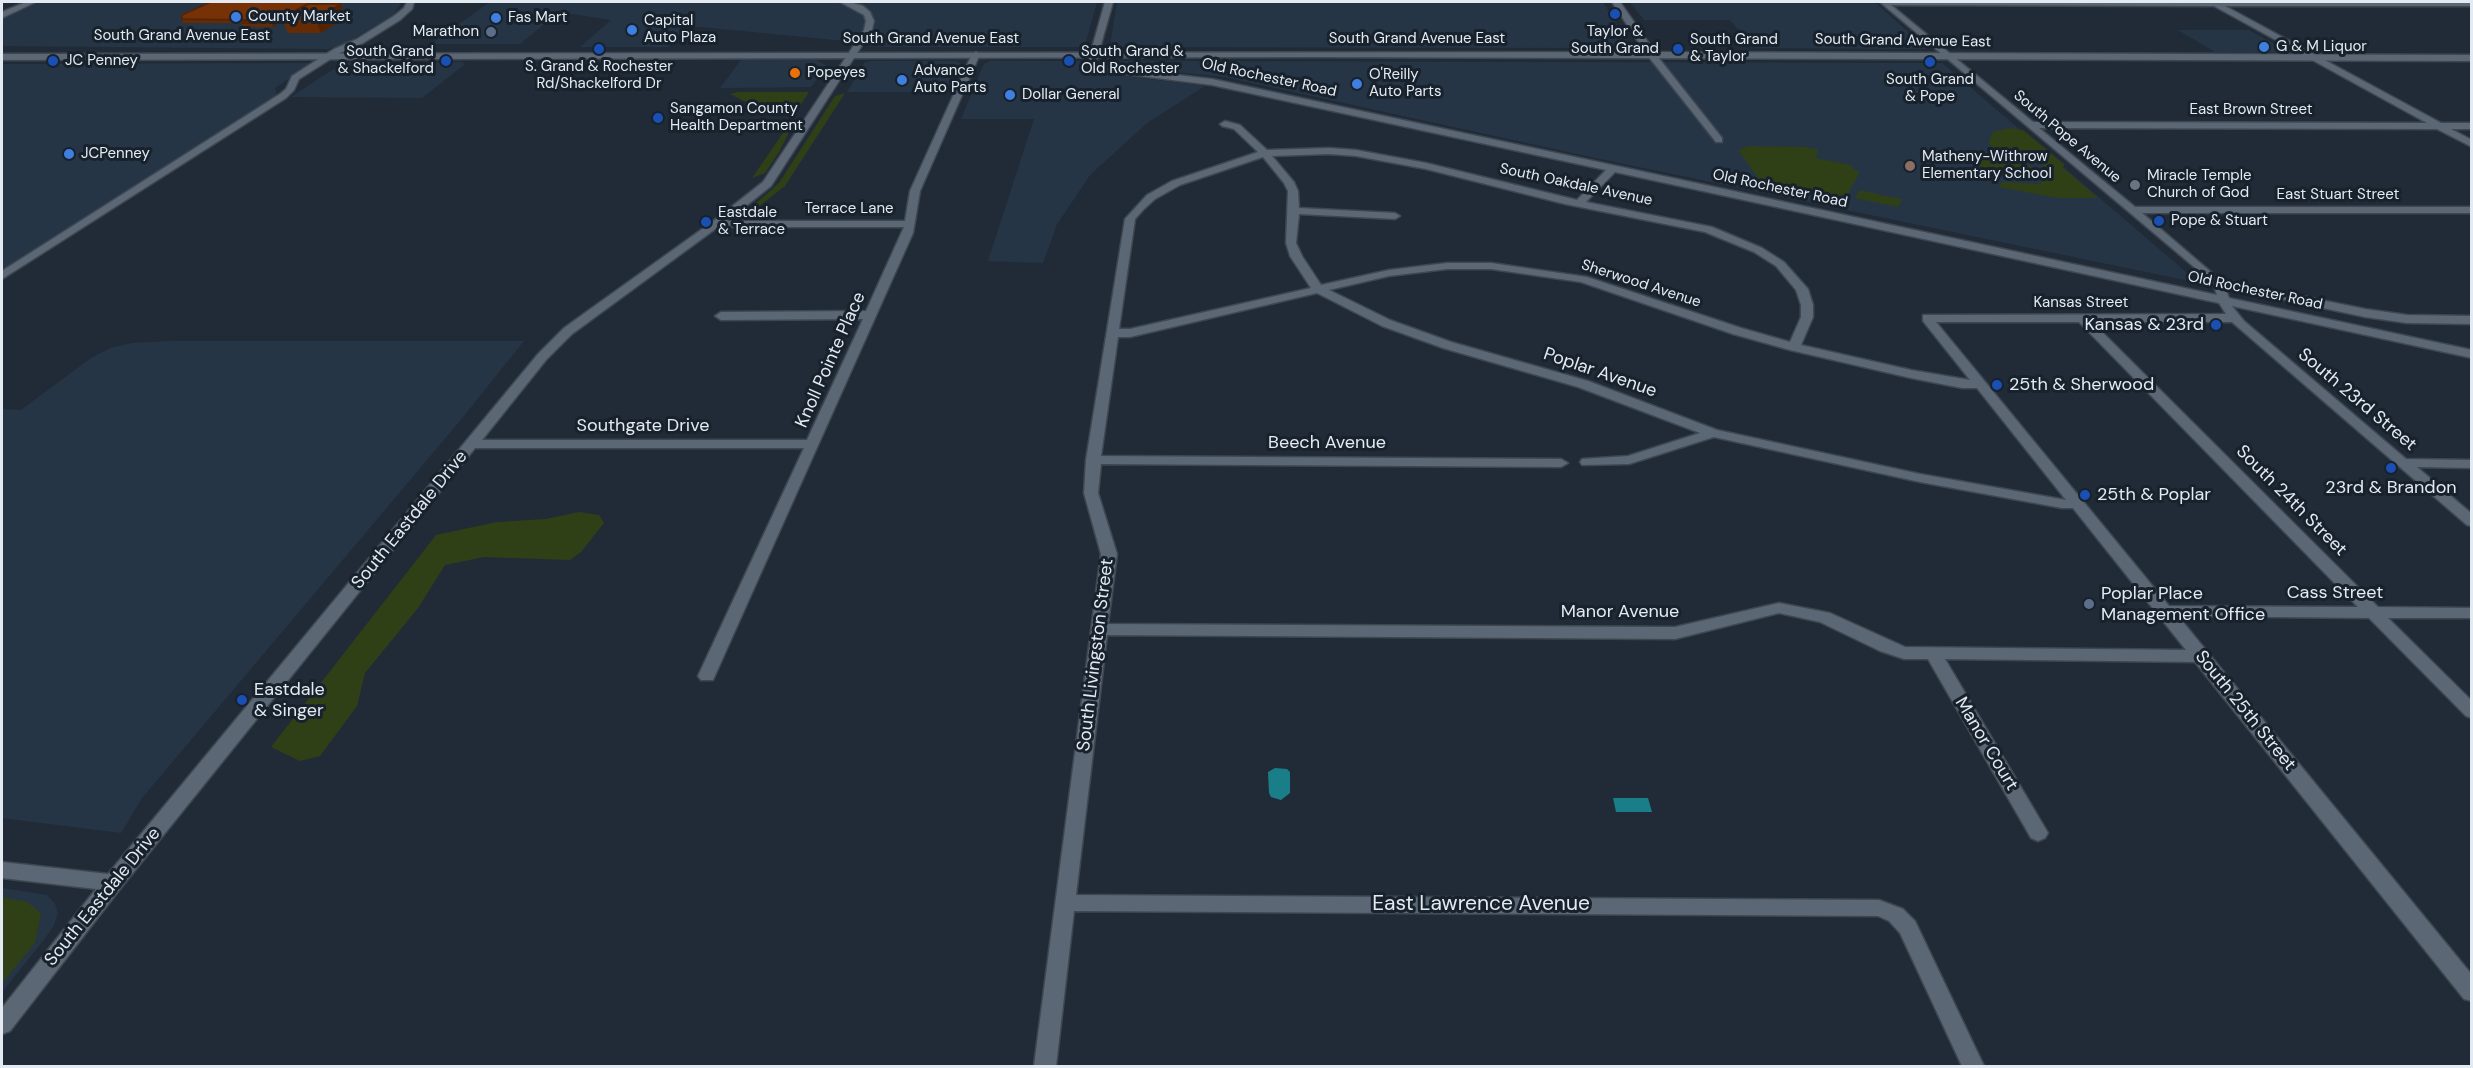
<!DOCTYPE html>
<html>
<head>
<meta charset="utf-8">
<style>
  body { margin:0 }
  #map { position:relative; width:2473px; height:1068px; overflow:hidden; background:#212b37; font-family:"DM Sans",sans-serif }
  canvas { display:block }
  .frame { position:absolute; inset:0; border:3px solid #e3eaf2; pointer-events:none }
</style>
</head>
<body>
<div id="map">
<canvas width="2473" height="1068"></canvas>
<div class="frame"></div>
</div>
<script>
const context = document.querySelector('canvas').getContext('2d');
context.lineJoin = 'round';
function fillPath(path, color) { context.fillStyle = color; context.fill(path, 'evenodd'); }
const toPath = rows => new Path2D(rows.map(r => 'M' + r).join(''));
function trace(path, color, width, dash) { context.strokeStyle = color; context.lineWidth = width; context.lineCap = dash ? 'butt' : 'round'; context.setLineDash(dash || []); context.stroke(path); }
function drawText(font, color, halo, rows, align = 'center') {
  context.font = font + ' "DM Sans",sans-serif'; context.lineWidth = 6; context.setLineDash([]); context.textBaseline = 'middle'; context.strokeStyle = halo; context.fillStyle = color; for (const [text, x, y, turn = 0] of rows) {
    context.save(); context.translate(x, y); context.rotate((+turn || 0) * Math.PI / 180); context.textAlign = isNaN(turn) ? turn : align; if (halo) context.strokeText(text, 0, 0); context.fillText(text, 0, 0); context.restore();
  }
}
fillPath(toPath([
  [41,2,399,2,400,5,393,15,348,42,328,49,2,46,2,18],
  [490,2,1097,2,1085,45,1081,47,882,47,844,45,846,41,690,26,668,47,580,47,611,20,559,12,520,44,431,44],
  [1117,2,1603,2,1628,42,1619,48,1110,47],
  [1630,2,1875,2,1927,49,1755,48,1730,20,1644,20],
  [2178,30,2249,30,2288,52,2215,52],
  [741,60,816,60,827,66,811,87,720,88],
  [870,61,957,61,961,64,948,92,847,92,864,63],
  [990,61,1080,61,1090,72,1205,86,1147,123,1090,175,1057,224,1043,263,988,261,1034,119,961,119,984,64],
  [1109,61,1942,63,2193,278,2185,280,1600,159,1225,77,1106,65,1105,63],
  [462,62,465,64,422,98,291,97,343,63],
  [312,63,275,88,277,95,262,105,2,273,2,64],
  [173,341,524,341,459,422,142,798,121,833,2,818,2,409,21,410,91,358,110,348,132,343],
  [2,888,47,895,55,904,58,914,53,927,43,941,2,992]
]), '#263545');
fillPath(toPath([
  [738,92,809,92,797,110,777,112,756,107,730,94],
  [845,93,785,186,744,218,744,214,779,183,835,96],
  [792,120,794,122,779,152,765,173,752,178],
  [2008,128,2023,130,2065,165,2062,167,2098,198,2058,198,1999,187,2002,182,2038,184,2051,178,2051,174,2045,166,1997,150,1990,145,1989,141,1993,132],
  [1749,146,1805,147,1819,150,1815,158,1851,165,1854,170,1860,172,1844,200,1762,183,1738,150],
  [1986,157,2024,163,2035,169,2036,173,2034,176,2020,179,1993,174,1980,166,1982,159],
  [1860,190,1881,195,1902,199,1898,207,1855,198],
  [579,512,599,515,604,523,581,552,570,560,484,557,445,565,418,608,365,673,357,706,320,756,300,761,271,747,436,535,497,522,546,519],
  [2,897,27,902,41,913,35,943,2,983]
]), '#2f4017');
fillPath(toPath([
  [1275,768,1287,769,1290,772,1290,793,1281,800,1271,797,1269,793,1268,772],
  [1613,798,1648,798,1652,812,1616,812]
]), '#197e87');
const street = toPath([
  [407,2,414,2,412,9,400,20,363,43,340,53,299,79,294,90,286,98,2,279,2,271,280,94,286,89,292,76,334,49,357,39,394,16,404,8,407,2],
  [840,2,850,2,863,6,870,12,874,21,872,30,771,186,727,221,905,221,910,191,972,54,976,52,980,54,920,191,913,233,713,680,701,680,698,676,804,448,475,448,120,889,10,1031,2,1034,2,1008,96,889,2,878,2,862,108,874,538,354,564,328,712,222,763,182,864,30,866,21,864,15,840,2],
  [718,227,904,227,866,311,721,312,715,316,721,320,863,319,807,440,482,440,546,360,572,334,718,227],
  [1105,2,1113,2,1096,62,1098,66,1212,79,2217,295,2214,287,2199,271,1880,2,2472,2,2472,6,2225,6,2441,123,2472,123,2472,129,2451,129,2472,140,2472,147,2437,129,2039,128,2135,207,2472,207,2472,213,2142,213,2219,279,2365,309,2407,315,2472,316,2472,324,2407,323,2365,317,2225,287,2229,298,2472,350,2472,358,2232,306,2244,321,2406,459,2472,460,2472,468,2417,467,2472,514,2472,526,2467,525,2232,322,2092,322,2378,607,2472,608,2472,618,2388,618,2472,701,2472,718,2466,716,2369,618,2178,616,2472,975,2472,1001,2464,999,2195,662,1945,659,2048,833,2045,838,2038,841,2031,838,1928,659,1904,659,1880,651,1820,622,1779,613,1675,639,1107,635,1076,895,1879,900,1903,909,1915,921,1984,1066,1962,1066,1900,933,1889,921,1878,916,1074,911,1056,1066,1034,1066,1101,554,1084,493,1086,460,1125,219,1147,195,1172,181,1258,152,1234,129,1222,126,1220,124,1225,121,1240,125,1267,150,1329,148,1356,150,1426,163,1577,200,1606,170,1212,85,1092,70,1088,62,1105,2],
  [1891,5,2214,6,2427,123,2033,122,1891,5],
  [1329,154,1356,156,1426,169,1565,204,1705,232,1754,252,1776,266,1796,290,1801,305,1801,317,1790,342,1741,328,1587,277,1491,263,1447,263,1389,270,1321,285,1302,256,1296,243,1299,214,1395,219,1400,216,1395,213,1299,208,1298,191,1294,182,1272,156,1329,154],
  [1263,157,1284,183,1288,191,1286,243,1290,256,1311,288,1130,329,1119,329,1135,219,1143,210,1155,199,1180,185,1263,157],
  [1615,172,2219,303,2226,314,1923,315,1923,321,1970,380,1911,370,1801,345,1813,317,1813,305,1808,289,1784,262,1762,248,1712,227,1586,202,1615,172],
  [1447,269,1491,269,1581,282,1733,334,1790,350,1911,378,1962,388,1977,388,2066,500,1920,474,1717,430,1588,381,1451,342,1390,320,1329,290,1389,276,1447,269],
  [1317,293,1382,326,1443,348,1578,387,1700,433,1628,456,1582,459,1580,462,1582,465,1629,464,1714,437,1920,482,2062,508,2073,508,2186,650,1905,647,1830,613,1779,603,1675,627,1108,624,1117,554,1098,493,1101,464,1561,467,1568,463,1561,459,1101,456,1118,337,1130,337,1317,293],
  [1936,322,2079,322,2358,607,2169,606,1936,322],
  [1648,52,1654,52,1722,138,1722,142,1716,142,1648,56,1648,52]
]);
const secondary = toPath([
  [26,2,36,2,2,18,2,12,26,2],
  [1612,2,1620,2,1655,52,2472,55,2472,61,1312,57,2,60,2,54,1645,52,1612,2]
]);
trace(street, '#3e4751', 3);
trace(secondary, '#3e4751', 3);
fillPath(street, '#5b6774');
fillPath(secondary, '#5b6774');
fillPath(toPath([
  [341,4,346,17,321,33,288,33,283,21,273,27,243,27,242,23,183,23,182,19]
]), '#652b05');
fillPath(toPath([
  [311,2,319,2,287,19,282,19,283,21,273,27,272,23],
  [341,4,346,17,321,33,315,19]
]), '#532304');
const building = toPath([
  [211,2,311,2,272,23,242,23,248,20,182,19,182,15,211,2],
  [308,4,341,4,315,19,282,19,308,4]
]);
fillPath(building, '#763206');
trace(building, '#532304', 1.5);
for (const [x, y, r, color] of [
  [1615,14,6,"#1a4fb4"],
  [236,17,6,"#3f7fe0"],
  [496,18,6,"#3f7fe0"],
  [632,30,6,"#3f7fe0"],
  [491,32,6,"#5c6f8a"],
  [2264,47,6,"#3f7fe0"],
  [599,49,6,"#1a4fb4"],
  [1678,49,6,"#1a4fb4"],
  [53,61,6,"#1a4fb4"],
  [446,61,6,"#1a4fb4"],
  [1069,61,6,"#1a4fb4"],
  [1930,62,6,"#1a4fb4"],
  [795,73,6,"#e8710a"],
  [902,80,6,"#3f7fe0"],
  [1357,84,6,"#3f7fe0"],
  [1010,95,6,"#3f7fe0"],
  [658,118,6,"#1a4fb4"],
  [69,154,6,"#3f7fe0"],
  [1910,166,6,"#8d6e63"],
  [2135,185,6,"#6b7280"],
  [2159,221,6,"#1a4fb4"],
  [706,222,6,"#1a4fb4"],
  [2216,325,6,"#1a4fb4"],
  [1997,385,6,"#1a4fb4"],
  [2391,468,6,"#1a4fb4"],
  [2085,495,6,"#1a4fb4"],
  [2089,604,6,"#5c6f8a"],
  [242,700,6,"#1a4fb4"]
]) { const dot = new Path2D(); dot.arc(x, y, r, 0, 2 * Math.PI); context.fillStyle = color; context.fill(dot); trace(dot, '#18222d', 2); }
drawText('15px', '#e3eaf2', '#18222d', [
  ["County Market",248,17],
  ["Fas Mart",508,18],
  ["Capital",644,21],
  ["Auto Plaza",644,38],
  ["Marathon",479,32,"right"],
  ["Taylor &",1615,32,"center"],
  ["South Grand",1615,49,"center"],
  ["South Grand",1690,40],
  ["& Taylor",1690,57],
  ["G & M Liquor",2276,47],
  ["South Grand",434,52,"right"],
  ["& Shackelford",434,69,"right"],
  ["South Grand &",1081,52],
  ["Old Rochester",1081,69],
  ["JC Penney",65,61],
  ["S. Grand & Rochester",599,67,"center"],
  ["Rd/Shackelford Dr",599,84,"center"],
  ["Advance",914,71],
  ["Auto Parts",914,88],
  ["Popeyes",807,73],
  ["O'Reilly",1369,75],
  ["Auto Parts",1369,92],
  ["South Grand",1930,80,"center"],
  ["& Pope",1930,97,"center"],
  ["Dollar General",1022,95],
  ["Sangamon County",670,109],
  ["Health Department",670,126],
  ["JCPenney",81,154],
  ["Matheny-Withrow",1922,157],
  ["Elementary School",1922,174],
  ["Miracle Temple",2147,176],
  ["Church of God",2147,193],
  ["Eastdale",718,213],
  ["& Terrace",718,230],
  ["Pope & Stuart",2171,221]
], 'left');
drawText('15px', '#e3eaf2', '#18222d', [
  ["South Grand Avenue East",182,36],
  ["South Grand Avenue East",931,39],
  ["South Grand Avenue East",1417,39],
  ["South Grand Avenue East",1903,41,1],
  ["Old Rochester Road",1269,78,12],
  ["East Brown Street",2251,110],
  ["South Pope Avenue",2067,137,40],
  ["South Oakdale Avenue",1576,185,12],
  ["Old Rochester Road",1780,189,12],
  ["East Stuart Street",2338,195],
  ["Terrace Lane",849,209],
  ["Sherwood Avenue",1641,284,18],
  ["Old Rochester Road",2255,291,12],
  ["Kansas Street",2081,303]
]);
drawText('18px', '#e3eaf2', '#18222d', [
  ["Kansas & 23rd",2204,325,"right"],
  ["25th & Sherwood",2009,385],
  ["23rd & Brandon",2391,488,"center"],
  ["25th & Poplar",2097,495],
  ["Poplar Place",2101,594],
  ["Management Office",2101,615],
  ["Eastdale",254,690],
  ["& Singer",254,711]
], 'left');
drawText('18px', '#e3eaf2', '#18222d', [
  ["Knoll Pointe Place",831,360,-66],
  ["Poplar Avenue",1600,373,19],
  ["South 23rd Street",2357,400,40],
  ["Southgate Drive",643,426],
  ["Beech Avenue",1327,443],
  ["South 24th Street",2291,501,45],
  ["South Eastdale Drive",410,520,-51],
  ["Cass Street",2335,593],
  ["Manor Avenue",1620,612],
  ["South Livingston Street",1096,655,-83],
  ["South 25th Street",2245,711,51],
  ["Manor Court",1986,744,59],
  ["South Eastdale Drive",103,897,-51]
]);
drawText('21px', '#e3eaf2', '#18222d', [
  ["East Lawrence Avenue",1481,904]
]);
</script>
</body>
</html>
